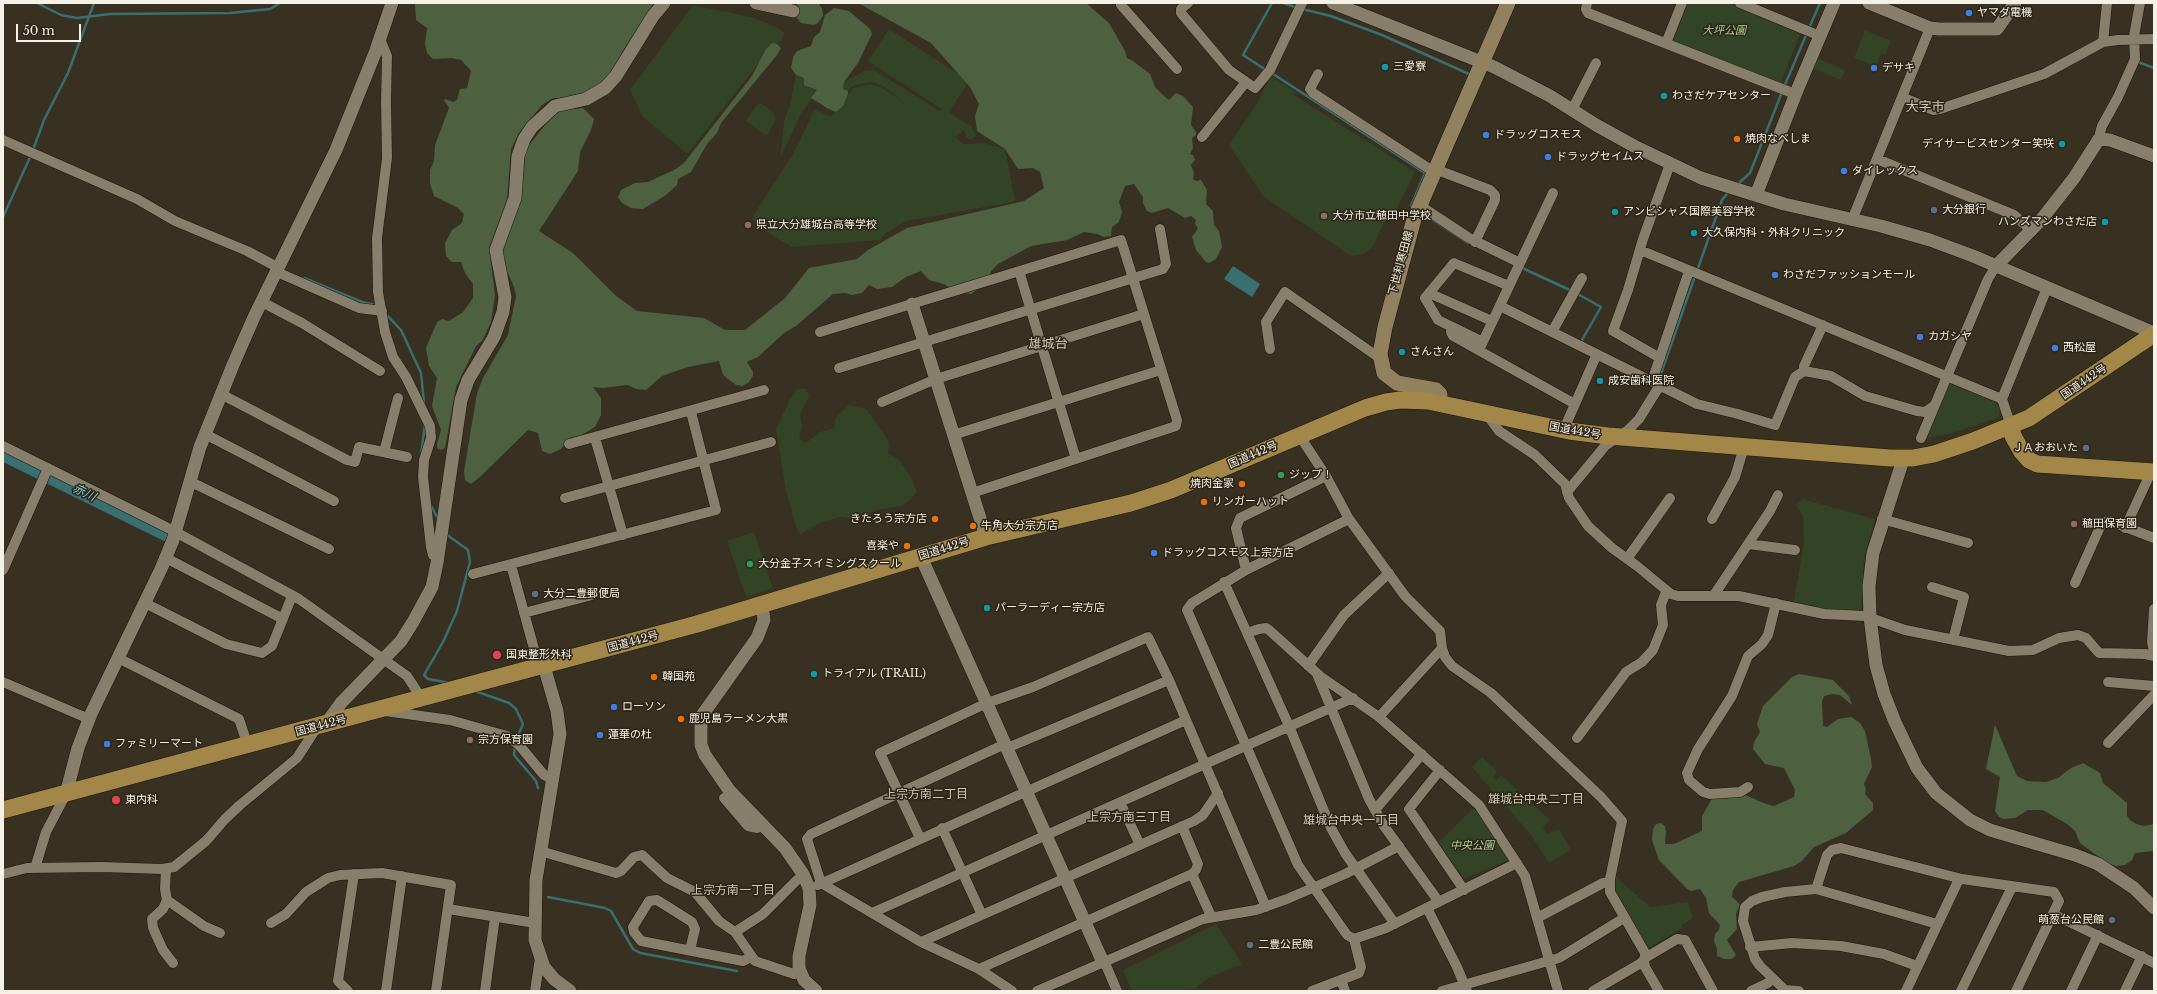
<!DOCTYPE html>
<html>
<head>
<meta charset="utf-8">
<style>
  body { margin:0 }
  #map { position:relative; width:2157px; height:994px; overflow:hidden; background:#383020; font-family:"Libre Baskerville",serif }
  canvas { display:block }
  .frame { position:absolute; inset:0; border:4px solid #f6f1e7; pointer-events:none }
  .scale { position:absolute; left:16px; top:24px; width:65px; height:18px; box-sizing:border-box; border:2px solid #f6f1e7; border-top:0; padding-left:5px; font-size:12px; line-height:14px; white-space:nowrap; color:#f6f1e7; -webkit-text-stroke:3px #2d2616; paint-order:stroke }
</style>
</head>
<body>
<div id="map">
<canvas width="2157" height="994"></canvas>
<div class="frame"></div>
<div class="scale">50 m</div>
</div>
<script>
const context = document.querySelector('canvas').getContext('2d');
context.lineJoin = 'round';
function fillPath(path, color) { context.fillStyle = color; context.fill(path, 'evenodd'); }
const toPath = rows => new Path2D(rows.map(r => 'M' + r).join(''));
function trace(path, color, width, dash) { context.strokeStyle = color; context.lineWidth = width; context.lineCap = dash ? 'butt' : 'round'; context.setLineDash(dash || []); context.stroke(path); }
function drawText(font, color, halo, rows, align = 'center') {
  context.font = font + ' "Libre Baskerville","Noto Sans JP",serif'; context.lineWidth = 3; context.setLineDash([]); context.textBaseline = 'middle'; context.strokeStyle = halo; context.fillStyle = color; for (const [text, x, y, turn = 0] of rows) {
    context.save(); context.translate(x, y); context.rotate((+turn || 0) * Math.PI / 180); context.textAlign = isNaN(turn) ? turn : align; if (halo) context.strokeText(text, 0, 0); context.fillText(text, 0, 0); context.restore();
  }
}
fillPath(toPath([
  [1684,3,1729,3,1801,32,1780,84,1674,42,1671,35],
  [693,5,751,17,779,28,785,33,781,41,774,44,687,154,643,117,630,90],
  [889,29,969,81,949,112,972,127,976,136,970,140,966,137,964,130,956,137,953,136,964,144,984,143,1005,149,1015,200,1014,202,906,221,885,234,880,240,792,247,755,225,753,216,793,154,815,109,831,117,853,88,870,84,881,87,906,104,884,87,874,82,854,85,848,91,843,89,844,82,864,71,874,70,938,110,943,110,868,61],
  [1865,30,1891,41,1885,55,1881,53,1876,67,1854,58],
  [1816,58,1845,70,1841,80,1812,68],
  [796,75,804,78,809,88,818,90,802,112,782,154,784,164,781,153,784,121,789,108],
  [1270,76,1296,92,1294,95,1415,172,1394,214,1384,223,1372,248,1363,254,1351,256,1263,196,1229,145,1258,102],
  [761,103,772,111,776,119,768,134,765,135,745,121,757,105],
  [1951,384,1994,401,2000,408,1999,417,1953,433,1924,439,1945,387],
  [797,389,807,389,809,396,800,414,802,427,799,438,806,443,820,432,834,428,835,418,849,405,866,409,884,434,889,444,888,453,899,460,911,477,917,492,911,499,902,506,877,510,854,519,840,517,820,523,800,534,796,527,786,491,776,429,790,399],
  [1802,499,1875,519,1864,558,1862,607,1858,611,1828,612,1796,603,1794,601,1804,542,1803,516,1796,505],
  [754,532,773,588,746,597,727,541],
  [1482,757,1497,771,1493,777,1496,780,1501,775,1550,820,1543,828,1547,834,1559,829,1571,850,1549,863,1531,835,1472,767],
  [1474,808,1480,813,1508,857,1508,860,1464,879,1438,842],
  [1615,876,1650,907,1688,902,1693,918,1681,926,1682,928,1650,947,1646,946,1613,889],
  [1216,924,1242,964,1208,978,1196,988,1188,991,1132,991,1123,970]
]), '#324326');
fillPath(toPath([
  [415,3,654,3,624,49,606,82,587,92,562,98,553,98,542,105,519,133,511,149,507,200,489,248,495,295,491,322,482,341,476,346,456,387,445,448,441,450,437,448,437,444,441,430,432,406,437,378,429,366,426,348,437,322,442,319,449,321,463,312,473,298,473,284,465,273,461,262,452,262,446,256,445,243,452,230,462,223,464,214,458,208,434,196,430,184,430,170,434,161,435,145,449,108,444,100,445,99,453,102,457,100,460,89,467,88,471,71,461,60,451,58,433,59,427,53,425,44,427,28,416,20],
  [797,3,818,3,822,8,823,16,818,23,814,25,801,23,795,16],
  [858,3,1086,3,1109,23,1125,51,1127,58,1133,61,1150,74,1155,87,1164,96,1169,100,1176,93,1183,96,1193,107,1191,125,1196,132,1196,135,1192,138,1193,148,1190,154,1193,155,1195,160,1191,165,1194,173,1193,179,1196,181,1201,180,1207,190,1206,204,1213,211,1214,225,1219,231,1222,247,1216,259,1209,263,1206,262,1196,250,1192,237,1198,228,1195,224,1196,220,1191,216,1185,218,1168,208,1152,213,1147,211,1143,203,1143,197,1134,184,1125,186,1119,202,1122,212,1119,222,1112,227,1111,236,1104,237,1097,234,1084,232,1067,240,1031,246,998,264,991,271,987,283,971,294,957,292,944,284,929,280,921,271,906,277,892,287,877,289,869,285,862,293,852,295,845,293,833,294,796,326,784,333,758,357,747,362,753,372,753,376,748,383,742,386,736,385,723,375,719,361,688,367,662,376,646,390,637,389,627,385,603,388,593,387,601,398,601,415,595,427,580,436,571,437,561,449,550,454,542,451,538,433,528,430,480,477,471,484,465,480,464,471,477,393,483,378,508,335,516,296,514,287,498,251,521,164,529,145,553,115,563,110,583,108,594,119,591,130,580,152,578,171,539,231,573,253,615,295,637,311,704,318,725,330,745,330,785,298,809,268,857,259,868,250,907,228,1024,201,1044,188,1040,172,1033,168,1018,169,1005,149,977,131,975,116,979,104,970,87,931,43],
  [834,8,849,11,870,29,872,34,858,63,844,82,843,89,848,91,848,94,843,106,836,112,827,108,811,98,817,90,804,85,804,78,796,75,791,68,793,57,797,51,811,46,814,37,820,32,825,15],
  [772,43,777,44,781,48,777,55,721,123,717,133,707,144,691,172,678,179,677,185,666,195,643,209,631,208,622,203,618,197,621,190,635,183,648,182,676,169,684,163,752,76,766,49],
  [1799,674,1833,680,1849,696,1852,705,1840,695,1832,694,1824,696,1822,702,1823,726,1827,727,1838,719,1851,717,1860,723,1865,731,1871,759,1872,767,1864,784,1866,789,1865,794,1873,803,1873,810,1846,833,1814,847,1802,861,1794,866,1739,882,1733,890,1732,897,1740,904,1736,914,1737,929,1727,940,1736,955,1732,959,1724,959,1717,956,1717,949,1714,941,1715,934,1719,930,1720,925,1709,913,1706,898,1700,889,1691,891,1687,889,1659,860,1652,840,1653,829,1656,824,1661,823,1665,826,1666,832,1665,844,1674,844,1702,831,1702,816,1713,797,1745,795,1766,804,1774,806,1794,797,1795,790,1784,768,1765,764,1753,749,1754,742,1760,732,1757,724,1763,706,1792,677],
  [1995,725,2017,776,2027,781,2046,782,2058,778,2071,768,2083,763,2100,773,2103,783,2127,803,2127,816,2130,820,2136,824,2144,826,2154,824,2154,851,2135,853,2132,860,2125,865,2116,866,2107,863,2080,843,2075,831,2067,824,2043,810,2028,810,2015,818,2004,819,1999,817,1995,811,2000,777,1986,769]
]), '#4d6140');
fillPath(toPath([
  [1233,266,1260,284,1252,297,1224,279]
]), '#3a6f71');
trace(toPath([
  [37,3,61,15,77,18,110,14,230,13,270,9,280,3],
  [1283,3,1298,8],
  [1302,9,1331,16,1382,35,1469,74],
  [1809,28,1820,3],
  [2138,60,2138,62,2154,68],
  [1266,70,1243,55,1272,3],
  [1270,72,1425,173,1411,206,1413,207],
  [1784,87,1807,33],
  [33,150,44,120,68,73,94,3],
  [1739,183,1750,173,1782,92],
  [1422,213,1468,243],
  [3,217,31,155],
  [1520,267,1572,291],
  [1697,271,1722,200,1727,194],
  [304,278,362,302,376,305],
  [1576,293,1601,307,1582,340],
  [384,312,401,330,421,373,424,403],
  [1658,382,1695,276],
  [421,455,425,424],
  [430,504,438,519],
  [446,534,468,550,470,562,457,611,443,642,424,675,428,679,450,683],
  [475,691,509,703,516,709,523,724,516,740],
  [515,747,514,755,536,781,538,788],
  [548,897,605,908,611,911,633,949,640,953,737,971]
]), '#3a6f71', 2.5);
trace(toPath([
  [3,453,166,533]
]), '#3a6f71', 16);
const minor = toPath([
  [1122,3,1121,5,1177,69],
  [1188,3,1181,9,1181,13,1229,70,1255,88,1270,70,1302,3],
  [1587,3,1586,9,1588,13,1795,94],
  [1740,3,1820,36],
  [380,39,387,56,386,102,387,158,377,238,378,292,385,332,393,357,406,377,430,426,431,438,424,460,423,477,431,547,433,555,438,556],
  [2103,42,2107,3],
  [1666,43,1682,3],
  [1318,74,1310,89,1313,93,1434,172],
  [1902,97,1933,110,1940,109,2044,74,2103,42,2118,40,2154,39],
  [1572,110,1596,63],
  [1202,137,1246,82],
  [2101,139,2100,133,2102,126,2118,97,2135,59,2134,36,2140,3],
  [3,140,137,199,175,221,247,251,279,268],
  [1877,159,2014,215,2032,231],
  [1435,169,1490,190,1495,195,1495,200,1475,242],
  [1419,205,1469,238,1520,263],
  [1852,220,1930,28],
  [1640,250,2002,399],
  [1019,271,1076,459],
  [277,272,359,308,382,311],
  [1429,293,1492,321],
  [262,302,302,323,380,371],
  [1500,306,1697,404,1738,414,1775,425,1795,377,1804,371,1831,376,1865,396,1917,411,1925,412,1935,405],
  [1452,327,1451,332,1453,336,1575,404],
  [820,332,1121,240,1177,420,1176,426,972,493],
  [1552,332,1582,278],
  [1483,342,1438,320,1425,298,1454,263,1509,286],
  [1270,349,1266,322,1285,292,1381,359],
  [1479,350,1553,193],
  [1660,358,1613,331,1628,290,1643,239,1670,164],
  [839,368,1163,269,1166,264,1160,229],
  [1804,371,1804,366,1823,325],
  [1652,381,1689,271],
  [221,394,347,460,355,462,359,447,407,457],
  [882,402,936,379,1144,314],
  [1486,413,1499,431,1535,455,1565,484,1569,498,1588,526,1612,548,1637,566,1671,594,1678,596,1739,596,1824,614,1865,616,1905,630,2009,651,2033,650,2059,638,2078,635,2086,638,2099,653,2145,654,2154,656],
  [2011,426,2002,399,2047,288],
  [1564,429,1597,354],
  [205,434,334,501],
  [953,435,1161,370],
  [1299,435,1326,476,1349,519,1405,596,1440,631,1442,648,1379,717],
  [595,438,623,535],
  [1921,438,1988,279,1996,266],
  [569,444,764,390],
  [3,446,170,529,299,599,407,676,422,699],
  [384,452,398,398],
  [191,482,329,549],
  [1567,492,1605,446,1628,430,1639,419,1660,385],
  [565,498,771,442],
  [1349,519,1246,570,1192,603,1187,610,1298,865,1347,935,1354,939,1386,928,1517,863],
  [1712,519,1735,477,1744,447],
  [1882,519,1968,543],
  [2125,528,2151,472],
  [1748,544,1795,550],
  [166,558,283,619],
  [1627,559,1670,498],
  [511,565,539,667],
  [3,570,48,468],
  [1246,570,1236,528,1240,518,1326,476],
  [473,574,716,510,691,412],
  [1224,582,1289,726,1331,828,1345,853,1395,924],
  [2075,583,2100,527,2105,522,2110,521,2154,538],
  [1932,587,1964,597,1953,640],
  [1714,595,1770,511,1778,495],
  [145,603,226,644,262,653,272,646,292,596],
  [2154,609,2152,642,2154,652],
  [524,613,592,595],
  [1247,633,1259,629,1266,628,1269,630,1320,676,1379,717,1479,805,1525,876,1558,991],
  [1442,648,1445,657,1452,666,1491,693,1601,797,1622,821,1610,879,1610,892,1645,953,1645,958,1641,963,1593,991],
  [118,658,239,719,248,746],
  [1308,666,1344,615,1389,573],
  [1317,674,1369,799,1384,826,1439,902],
  [3,682,89,719],
  [2108,682,2154,686],
  [385,711,450,720,507,736,519,745,544,775,552,779],
  [1577,738,1626,672,1642,662,1653,650,1663,625,1661,605,1666,592],
  [2108,743,2154,695],
  [1005,744,811,834,807,839,821,883,921,942,979,969,1012,991],
  [1007,748,1169,680],
  [1440,770,1409,809,1464,890],
  [1748,787,1740,792,1710,794,1703,792,1689,780,1687,773,1698,749,1732,696,1748,656,1762,644,1768,635,1776,603],
  [724,798,748,826,757,828,763,826],
  [1120,802,1140,845],
  [1375,810,1422,754],
  [942,828,982,915],
  [920,838,880,753,987,703,1033,687,1148,637,1169,680,1266,907],
  [540,851,616,873,621,871,634,857,642,855,667,878,695,892,719,921,735,932,755,961,794,974,800,972],
  [35,868,46,832,66,794],
  [166,869,165,889,167,900,163,909,152,919,153,928,163,950,173,963],
  [3,874,27,868,102,867,162,869,174,867,206,841,225,819,240,805,297,758,317,727],
  [1192,874,1211,916],
  [818,885,1186,720],
  [1816,889,1827,855,1832,850,1841,848,1962,879,2054,892,2059,901,2016,991],
  [167,900,204,926,220,933],
  [1427,908,1457,967,1467,991],
  [448,909,535,923],
  [872,913,1353,698],
  [2053,914,2154,963],
  [1537,918,1603,883,1610,882],
  [271,923,286,914,306,892,328,878,340,875,382,873,451,885,436,991],
  [735,932,763,914,797,880,804,876],
  [921,942,1194,821,1203,815,1218,793],
  [1750,947,1792,943,1841,946,1884,954,1917,966],
  [690,950,695,929,692,922,657,900,649,901,633,927,634,932,641,941,743,961,751,957],
  [1645,958,1677,939,1685,940,1713,991],
  [1644,960,1645,967,1659,991],
  [1105,963,1117,991],
  [979,969,1192,874,1196,870,1198,864,1182,826],
  [1341,980,1345,991],
  [348,991,338,981,354,874],
  [386,991,402,876],
  [485,991,495,917],
  [535,991,540,958],
  [1037,991,1203,919,1256,910,1287,899,1345,874,1399,846],
  [1312,991,1359,973,1361,967,1354,939],
  [1442,991,1559,958,1624,918],
  [1751,991,1768,983,1772,978],
  [1799,991,1785,990,1760,966,1755,959,1743,921,1745,907,1752,901,1762,897,1785,892,1816,889,1937,924],
  [1906,991,1959,879],
  [1961,991,2012,887],
  [2071,991,2098,935],
  [2125,991,2142,956]
]);
const tertiary = toPath([
  [756,3,793,11],
  [1333,3,1494,67,1550,96,1596,125,1634,146,1701,178,1784,204,1881,226,1930,240,1973,256,2154,333],
  [1869,3,1930,28,1939,29,1997,29,2015,3],
  [1756,195,1798,88,1834,3],
  [1996,266,2041,220,2074,178,2099,139,2110,140,2154,156],
  [912,304,986,537],
  [1903,460,1873,553,1869,586,1870,617,1876,665,1884,694,1895,722,1917,768,1936,793,1970,820,1990,830,2075,855,2098,864,2134,888,2154,908],
  [921,557,1102,960,1105,963],
  [762,605,764,620,757,638,703,714,701,726,701,745,705,755,729,790,785,848,803,874,809,888,810,905,799,956,799,968,804,980,816,991],
  [544,666,557,711,560,734,536,880,535,940,544,967,554,979,570,991],
  [325,725,341,703,401,641,413,622,432,587,437,563,461,400,468,380,494,337,503,312,505,297,496,250,515,198,518,156,524,139,532,127,555,106,586,99,605,88,616,76,653,16,664,3],
  [66,794,78,748,91,714,161,569,173,540,200,447,233,365,254,317,336,150,375,53,392,3]
]);
const secondary = toPath([
  [1439,403,1440,394,1436,390,1397,383,1384,373,1380,354,1385,327,1414,219,1508,3]
]);
const trunk = toPath([
  [2011,426,2013,436,2022,452,2029,460,2037,464,2154,472],
  [3,810,697,624,986,537,1131,503,1171,490,1365,408,1386,402,1400,400,1428,401,1569,431,1608,436,1890,458,1913,458,1934,454,1973,441,2029,418,2154,334]
]);
trace(minor, '#1f1708', 11);
trace(tertiary, '#1f1708', 14);
trace(secondary, '#1f1708', 16);
trace(trunk, '#1f1708', 18);
trace(minor, '#877e6c', 10);
trace(tertiary, '#877e6c', 13);
trace(secondary, '#92815f', 15);
trace(trunk, '#a38749', 17);
for (const [x, y, r, color] of [
  [1969,13,4,"#3f7fe0"],
  [1385,67,4,"#0f9aa8"],
  [1874,68,4,"#3f7fe0"],
  [1664,96,4,"#0f9aa8"],
  [1486,135,4,"#3f7fe0"],
  [1737,139,4,"#e8710a"],
  [2062,144,4,"#0f9aa8"],
  [1548,157,4,"#3f7fe0"],
  [1844,171,4,"#3f7fe0"],
  [1934,210,4,"#5c6f8a"],
  [1615,212,4,"#0f9aa8"],
  [1324,216,4,"#8d6e63"],
  [2105,222,4,"#0f9aa8"],
  [748,225,4,"#8d6e63"],
  [1694,233,4,"#0f9aa8"],
  [1775,275,4,"#3f7fe0"],
  [1920,337,4,"#3f7fe0"],
  [2055,348,4,"#3f7fe0"],
  [1402,352,4,"#0f9aa8"],
  [1600,381,4,"#0f9aa8"],
  [2086,448,4,"#5c6f8a"],
  [1281,475,4,"#2e9e5b"],
  [1242,484,4,"#e8710a"],
  [1204,502,4,"#e8710a"],
  [935,519,4,"#e8710a"],
  [2074,524,4,"#8d6e63"],
  [973,526,4,"#e8710a"],
  [907,546,4,"#e8710a"],
  [1154,553,4,"#3f7fe0"],
  [750,564,4,"#2e9e5b"],
  [535,594,4,"#5c6f8a"],
  [987,608,4,"#0f9aa8"],
  [497,655,5,"#e0444e"],
  [814,674,4,"#0f9aa8"],
  [654,677,4,"#e8710a"],
  [614,707,4,"#3f7fe0"],
  [681,719,4,"#e8710a"],
  [600,735,4,"#3f7fe0"],
  [470,740,4,"#8d6e63"],
  [107,744,4,"#3f7fe0"],
  [116,800,5,"#e0444e"],
  [2112,920,4,"#5c6f8a"],
  [1250,945,4,"#5c6f8a"]
]) { const dot = new Path2D(); dot.arc(x, y, r, 0, 2 * Math.PI); context.fillStyle = color; context.fill(dot); trace(dot, '#2d2616', 1.5); }
drawText('11px', '#f6f1e7', '#2d2616', [
  ["ヤマダ電機",1977,13],
  ["三愛寮",1393,67],
  ["デサキ",1882,68],
  ["わさだケアセンター",1672,96],
  ["ドラッグコスモス",1494,135],
  ["焼肉なべしま",1745,139],
  ["デイサービスセンター笑咲",2054,144,"right"],
  ["ドラッグセイムス",1556,157],
  ["ダイレックス",1852,171],
  ["大分銀行",1942,210],
  ["アンビシャス国際美容学校",1623,212],
  ["大分市立稙田中学校",1332,216],
  ["ハンズマンわさだ店",2097,222,"right"],
  ["県立大分雄城台高等学校",756,225],
  ["大久保内科・外科クリニック",1702,233],
  ["わさだファッションモール",1783,275],
  ["カガシヤ",1928,337],
  ["西松屋",2063,348],
  ["さんさん",1410,352],
  ["成安歯科医院",1608,381],
  ["ＪＡおおいた",2078,448,"right"],
  ["ジップ！",1289,475],
  ["焼肉金家",1234,484,"right"],
  ["リンガーハット",1212,502],
  ["きたろう宗方店",927,519,"right"],
  ["稙田保育園",2082,524],
  ["牛角大分宗方店",981,526],
  ["喜楽や",899,546,"right"],
  ["ドラッグコスモス上宗方店",1162,553],
  ["大分金子スイミングスクール",758,564],
  ["大分二豊郵便局",543,594],
  ["パーラーディー宗方店",995,608],
  ["国東整形外科",506,655],
  ["トライアル (TRAIL)",822,674],
  ["韓国苑",662,677],
  ["ローソン",622,707],
  ["鹿児島ラーメン大黒",689,719],
  ["蓮華の杜",608,735],
  ["宗方保育園",478,740],
  ["ファミリーマート",115,744],
  ["東内科",125,800],
  ["萌葱台公民館",2104,920,"right"],
  ["二豊公民館",1258,945]
], 'left');
drawText('italic 11px', '#aed197', '#2d2616', [
  ["大坪公園",1724,31],
  ["中央公園",1472,846]
]);
drawText('11px', '#f6f1e7', '#2d2616', [
  ["下世利寒田線",1401,263,-75],
  ["国道442号",2084,382,-34],
  ["国道442号",1575,431,10],
  ["国道442号",1253,455,-23],
  ["国道442号",944,549,-17],
  ["国道442号",633,642,-15],
  ["国道442号",321,726,-15]
]);
drawText('italic 12px', '#79d3d7', '#2d2616', [
  ["赤川",84,493,26]
]);
drawText('12px', '#d2c8b5', '#2d2616', [
  ["上宗方南二丁目",926,795],
  ["雄城台中央二丁目",1536,800],
  ["上宗方南三丁目",1129,818],
  ["雄城台中央一丁目",1351,821],
  ["上宗方南一丁目",733,891]
]);
drawText('13px', '#d2c8b5', '#2d2616', [
  ["大字市",1925,107],
  ["雄城台",1048,344]
]);
</script>
</body>
</html>
